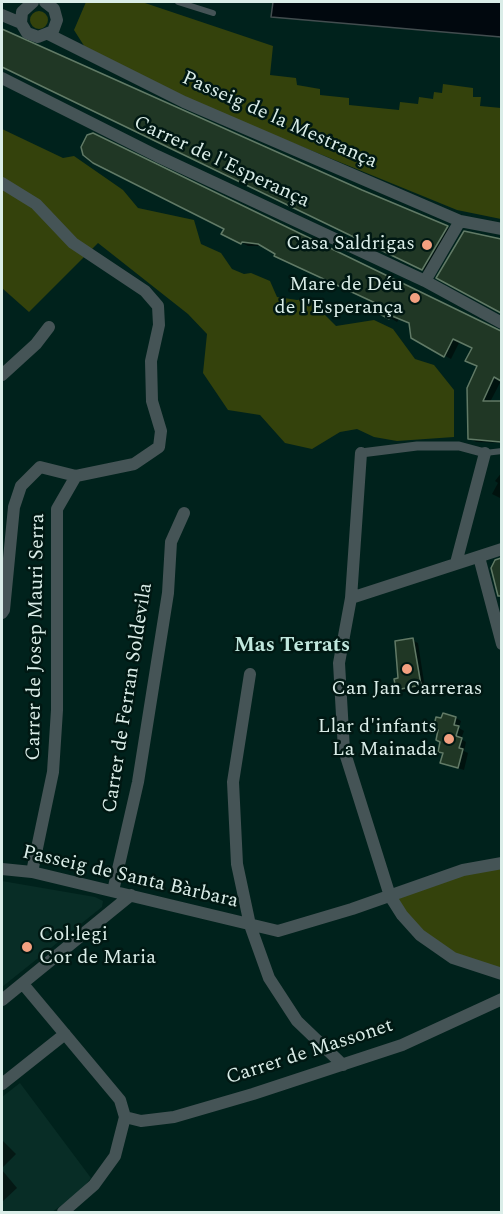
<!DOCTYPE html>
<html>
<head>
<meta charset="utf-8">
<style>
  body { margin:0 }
  #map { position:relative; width:503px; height:1214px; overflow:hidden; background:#00221c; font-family:Spectral,serif }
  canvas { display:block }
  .frame { position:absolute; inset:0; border:3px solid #daede8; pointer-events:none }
</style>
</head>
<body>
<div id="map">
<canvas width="503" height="1214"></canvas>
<div class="frame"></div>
</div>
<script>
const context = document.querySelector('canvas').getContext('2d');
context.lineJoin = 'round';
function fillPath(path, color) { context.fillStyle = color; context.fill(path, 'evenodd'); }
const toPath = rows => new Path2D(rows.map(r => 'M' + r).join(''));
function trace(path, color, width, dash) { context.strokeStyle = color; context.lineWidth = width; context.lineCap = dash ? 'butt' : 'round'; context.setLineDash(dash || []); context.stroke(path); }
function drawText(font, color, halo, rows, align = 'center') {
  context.font = font + ' Spectral,serif'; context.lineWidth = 5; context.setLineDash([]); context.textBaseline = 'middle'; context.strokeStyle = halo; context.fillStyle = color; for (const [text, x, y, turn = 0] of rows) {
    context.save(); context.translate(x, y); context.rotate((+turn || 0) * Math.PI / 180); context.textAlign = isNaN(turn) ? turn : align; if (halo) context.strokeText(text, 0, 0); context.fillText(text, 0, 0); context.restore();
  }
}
fillPath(toPath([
  [2,881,95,897,103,901,102,907,2,987],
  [20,1083,91,1178,78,1194,52,1212,2,1212,2,1097]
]), '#082d26');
fillPath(toPath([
  [86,2,142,2,273,46,270,75,296,78,297,85,320,89,320,95,349,98,349,105,399,110,400,102,418,104,419,97,433,99,434,92,442,93,443,84,473,88,473,97,481,97,480,106,501,108,501,219,457,210,190,101,88,52,74,30],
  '30 20a9 9 0 1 1 18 0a9 9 0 1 1-18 0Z',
  [2,129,63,158,74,156,123,190,138,208,194,220,201,244,221,253,232,269,244,274,251,273,270,281,277,297,297,300,308,298,336,326,374,320,393,329,415,359,434,365,454,390,454,437,397,441,374,437,357,429,340,432,312,449,285,443,260,415,228,410,203,373,207,334,188,314,98,243,29,312,2,288],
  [501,863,501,974,453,958,420,935,390,896]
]), '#34420c');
const water = toPath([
  [273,2,501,2,501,37,271,17,273,2]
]);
fillPath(water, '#01080e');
trace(water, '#424d4f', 1.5);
fillPath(toPath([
  [2,32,447,227,454,231,429,273,2,67],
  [225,229,502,332,502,379,490,402,502,403,502,443,476,442,470,438,478,366,474,348,460,341,451,359,412,338,410,323,399,319,397,322,382,313,385,307,266,246,248,246,223,233],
  [465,233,502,240,502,312,438,277],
  [502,472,502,499,492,494,498,483,495,481],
  [502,561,502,604,492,568,495,563],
  [412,640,418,643,425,688,403,692,397,689],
  [456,718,461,721,459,728,464,731,461,739,466,742,464,751,468,753,464,770,442,763,444,754,439,751],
  [2,1140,16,1154,2,1168],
  [2,1170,17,1188,2,1202]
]), '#0007');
const building = toPath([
  [2,29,362,190,448,226,422,270,2,67,2,29],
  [93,133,501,331,501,381,494,377,483,401,501,401,501,442,468,439,467,388,477,366,465,361,472,348,453,339,444,357,411,338,409,323,392,316,389,319,380,314,384,307,274,256,275,254,258,244,242,242,241,244,221,234,224,229,93,163,83,155,81,147,87,135,93,133],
  [464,231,501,239,501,313,436,278,464,231],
  [501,558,501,596,498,596,491,568,495,560,501,558],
  [413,638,421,685,396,690,394,679,398,678,395,641,413,638],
  [443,713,456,717,454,725,459,726,456,736,462,738,459,748,463,749,458,768,440,763,443,753,438,752,440,742,436,740,438,730,433,729,436,717,441,718,443,713]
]);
fillPath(building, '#203725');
trace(building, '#617a66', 1.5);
trace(toPath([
  [178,2,213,13],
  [485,453,502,451]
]), '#455456', 6);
trace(toPath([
  [361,453,417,446,459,446,485,453]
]), '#455456', 9);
trace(toPath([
  [33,2,22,12,21,23,27,33,38,37,53,31,57,20,54,9,45,2],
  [2,15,21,23],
  [48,34,184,102,460,221,502,229],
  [2,78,157,156,425,281,502,323],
  [2,183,36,204,73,243,145,291,158,306,159,325,151,361,152,401,161,431,159,447,134,464,76,476,40,467,21,486,14,507,4,610,2,613],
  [425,281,460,221],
  [2,375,36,344,49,327],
  [361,453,351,598,339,663,344,750,390,896,402,915,420,935,453,958,502,974],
  [479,557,502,644],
  [456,563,485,453],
  [351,598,502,549],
  [250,674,233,782,237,864,250,925,269,978,297,1021,343,1065],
  [2,869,32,872,278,931,352,909,463,870,502,863],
  [32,872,53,772,57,710,57,509,76,476],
  [113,891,138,782,168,593,171,542,184,513],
  [23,984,120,1100,125,1117,115,1156,94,1185,63,1212],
  [2,1000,131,895],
  [2,1084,65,1034],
  [125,1117,141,1121,174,1117,253,1094,402,1045,502,999]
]), '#455456', 12);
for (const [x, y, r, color] of [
  [427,245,6,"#f2a080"],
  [415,298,6,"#f2a080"],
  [407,669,6,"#f2a080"],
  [449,739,6,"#f2a080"],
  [27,947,6,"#f2a080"]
]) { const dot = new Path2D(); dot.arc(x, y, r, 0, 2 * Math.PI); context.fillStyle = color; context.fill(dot); trace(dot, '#001813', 2); }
drawText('20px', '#daede8', '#001813', [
  ["Passeig de la Mestrança",279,121,24],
  ["Carrer de l'Esperança",221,163,25],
  ["Carrer de Josep Mauri Serra",37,637,-89],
  ["Carrer de Ferran Soldevila",129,698,-81],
  ["Passeig de Santa Bàrbara",130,878,13],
  ["Carrer de Massonet",310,1053,-18]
]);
drawText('20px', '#daede8', '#001813', [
  ["Casa Saldrigas",415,245],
  ["Mare de Déu",403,286],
  ["de l'Esperança",403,309],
  ["Can Jan Carreras",407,690,"center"],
  ["Llar d'infants",437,728],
  ["La Mainada",437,751],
  ["Col·legi",39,936,"left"],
  ["Cor de Maria",39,959,"left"]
], 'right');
drawText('bold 21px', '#c0e7dd', '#001813', [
  ["Mas Terrats",292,647]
]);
</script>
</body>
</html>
